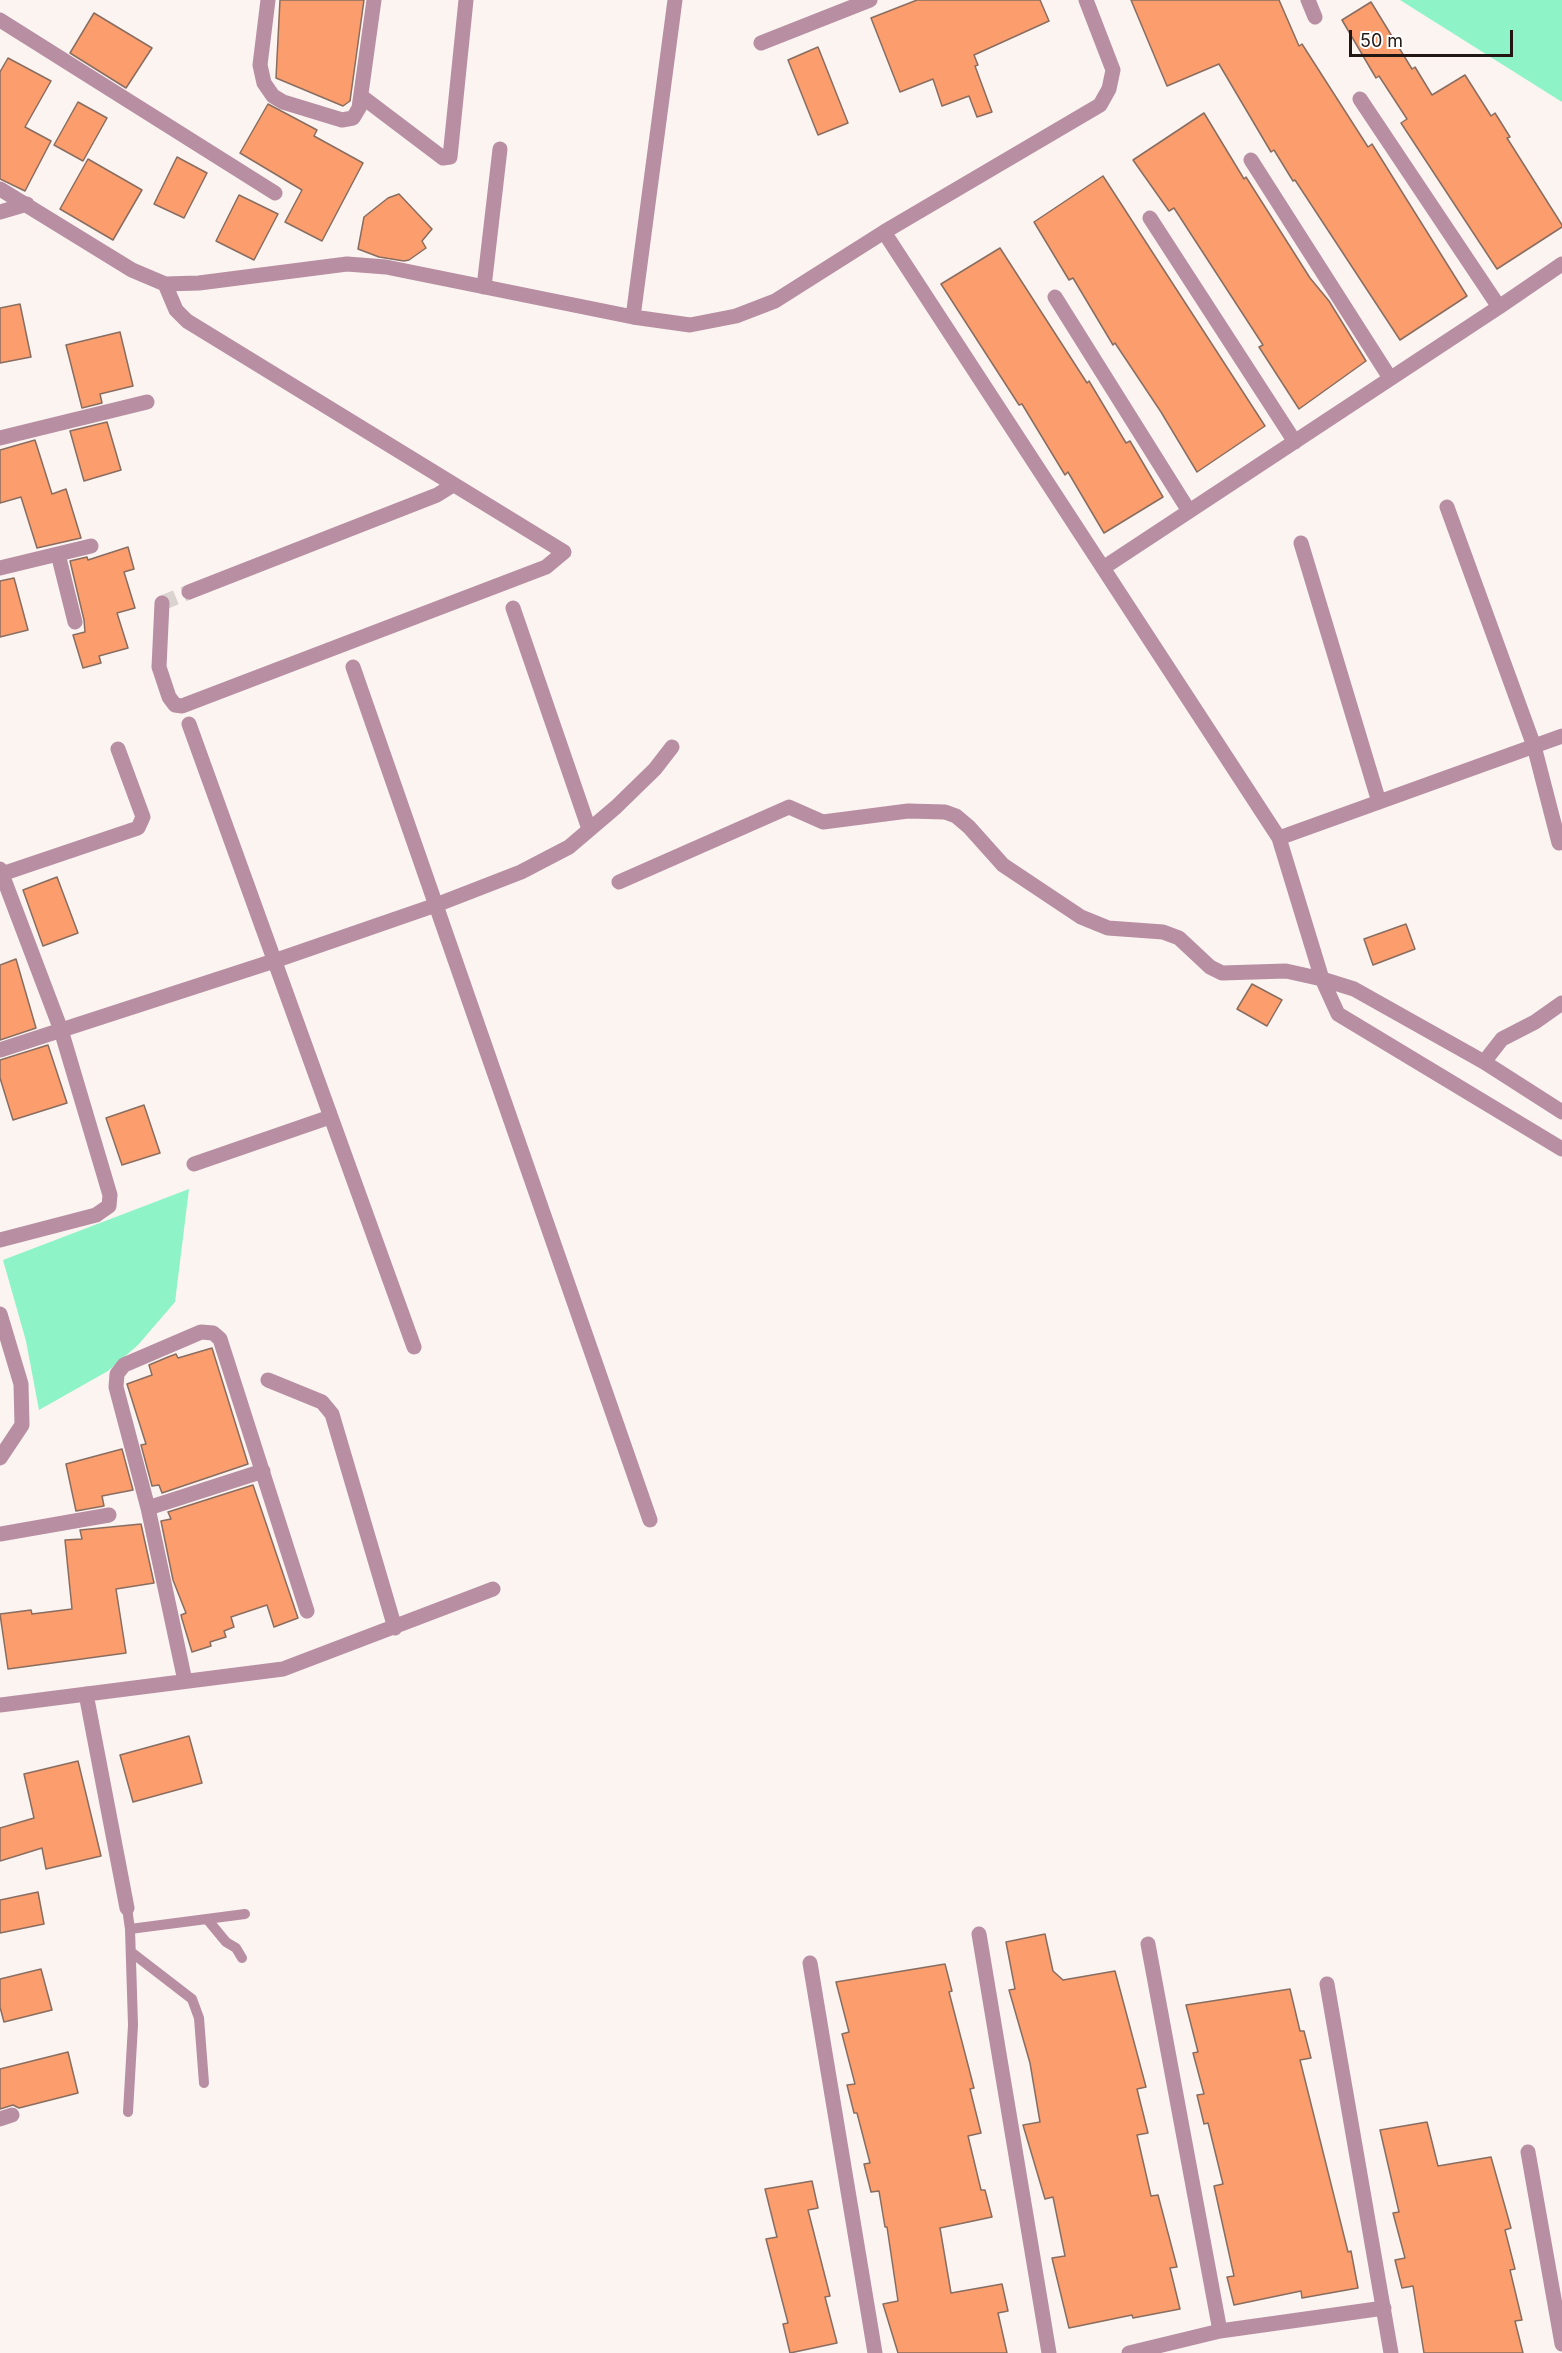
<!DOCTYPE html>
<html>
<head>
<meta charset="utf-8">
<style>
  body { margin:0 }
  #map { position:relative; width:1562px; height:2353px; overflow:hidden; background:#fbf4f1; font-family:Inter,sans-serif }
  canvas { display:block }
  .scale { position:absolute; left:1349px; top:30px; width:164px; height:27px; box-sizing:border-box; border:3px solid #221712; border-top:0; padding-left:8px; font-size:18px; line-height:21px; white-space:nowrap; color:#221712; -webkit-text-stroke:4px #fff; paint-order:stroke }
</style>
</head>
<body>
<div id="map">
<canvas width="1562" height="2353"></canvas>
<div class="scale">50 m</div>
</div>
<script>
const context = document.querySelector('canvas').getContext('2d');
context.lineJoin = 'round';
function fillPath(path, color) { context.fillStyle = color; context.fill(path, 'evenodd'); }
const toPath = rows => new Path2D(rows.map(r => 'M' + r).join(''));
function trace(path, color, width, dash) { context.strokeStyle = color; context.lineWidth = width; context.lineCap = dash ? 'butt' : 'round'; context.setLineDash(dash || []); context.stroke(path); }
fillPath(toPath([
  [1400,0,1562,0,1562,102],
  [189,1189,175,1302,138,1345,108,1371,39,1410,26,1341,3,1260]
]), '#8ef3c7');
const building = toPath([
  [280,0,364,0,350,101,343,106,276,78,280,0],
  [917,0,1040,0,1049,21,974,55,978,65,975,66,992,112,977,117,969,96,942,106,933,79,900,92,871,18,917,0],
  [1131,0,1279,0,1299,46,1302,44,1368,147,1372,144,1467,296,1400,340,1295,180,1293,181,1274,150,1271,152,1219,64,1167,86,1131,0],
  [1371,2,1412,69,1415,67,1432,95,1465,75,1491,116,1495,113,1510,137,1507,138,1562,225,1562,227,1497,269,1401,123,1407,119,1379,76,1376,78,1342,20,1371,2],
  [94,13,152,48,126,88,70,53,94,13],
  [818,47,848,123,818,135,788,60,818,47],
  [8,58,51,81,25,127,51,141,25,191,0,179,0,72,8,58],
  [78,102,107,118,83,161,54,145,78,102],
  [268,104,317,130,314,136,363,163,322,241,285,222,302,190,240,153,268,104],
  [1204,113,1244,179,1246,177,1310,278,1329,301,1366,361,1299,409,1259,347,1263,345,1174,208,1169,211,1133,160,1204,113],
  [177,157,207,173,184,218,154,204,177,157],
  [88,159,142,190,113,240,60,209,88,159],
  [1103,176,1265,426,1197,472,1161,412,1115,343,1113,345,1073,278,1069,280,1034,222,1103,176],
  [399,194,432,229,422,241,426,248,409,260,404,261,379,257,358,249,364,217,388,198,399,194],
  [239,195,278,214,254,260,216,241,239,195],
  [1000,248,1087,383,1089,381,1126,443,1130,441,1163,497,1104,533,1068,472,1065,475,1022,404,1019,405,941,284,1000,248],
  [20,304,31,357,0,363,0,308,20,304],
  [120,332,133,386,100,394,102,403,82,408,66,345,120,332],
  [107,422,121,470,84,481,70,431,107,422],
  [35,440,52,494,66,489,81,538,37,548,21,497,0,503,0,450,35,440],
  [128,547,134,569,124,572,135,608,117,613,128,648,99,656,101,663,83,668,73,635,85,632,84,620,70,561,87,557,88,560,128,547],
  [14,578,28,630,0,637,0,581,14,578],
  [57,877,78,933,43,946,23,890,57,877],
  [1406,924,1415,949,1373,965,1364,939,1406,924],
  [16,959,36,1028,0,1040,0,965,16,959],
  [1252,984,1282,1000,1267,1026,1237,1009,1252,984],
  [48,1045,67,1103,13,1120,0,1078,0,1060,48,1045],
  [144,1105,160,1153,122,1165,106,1118,144,1105],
  [212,1348,248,1464,162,1493,159,1485,152,1486,141,1445,146,1444,127,1384,152,1375,149,1365,168,1357,176,1354,178,1358,212,1348],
  [122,1449,133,1490,102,1496,104,1506,76,1511,66,1464,122,1449],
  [253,1485,298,1618,274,1627,267,1605,231,1617,234,1627,224,1631,226,1637,210,1642,211,1646,192,1652,182,1619,181,1615,186,1613,173,1580,161,1521,171,1519,168,1512,253,1485],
  [141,1524,154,1583,116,1589,126,1653,8,1669,0,1614,31,1610,32,1614,72,1609,65,1540,82,1539,80,1530,141,1524],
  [189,1736,202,1783,133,1802,120,1755,189,1736],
  [78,1761,101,1856,46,1869,42,1848,0,1861,0,1828,34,1818,24,1774,78,1761],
  [38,1892,44,1924,0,1933,0,1900,38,1892],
  [1045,1934,1053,1971,1063,1980,1115,1971,1146,2087,1137,2089,1148,2133,1137,2135,1151,2196,1158,2195,1177,2267,1170,2268,1180,2309,1133,2318,1132,2315,1069,2328,1052,2258,1065,2256,1053,2197,1045,2199,1023,2125,1040,2122,1030,2063,1009,1990,1015,1989,1006,1942,1045,1934],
  [945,1964,952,1991,949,1992,974,2088,970,2089,981,2133,968,2136,981,2190,985,2190,992,2217,940,2228,951,2293,1002,2284,1008,2311,998,2313,1007,2353,898,2353,883,2304,898,2301,887,2227,885,2227,879,2191,871,2192,864,2164,870,2163,857,2113,854,2113,847,2085,855,2084,842,2034,849,2032,836,1982,945,1964],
  [41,1969,52,2010,4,2022,0,2007,0,1979,41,1969],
  [1290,1989,1300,2031,1304,2031,1311,2058,1300,2060,1348,2252,1351,2251,1358,2288,1302,2298,1301,2291,1234,2305,1227,2277,1234,2276,1214,2186,1223,2184,1208,2123,1204,2124,1197,2095,1204,2094,1193,2053,1198,2052,1186,2005,1290,1989],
  [68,2052,78,2093,19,2108,13,2105,0,2109,0,2069,68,2052],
  [1427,2122,1438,2166,1491,2157,1511,2228,1505,2230,1515,2269,1510,2270,1522,2320,1515,2321,1523,2353,1424,2353,1413,2286,1402,2288,1395,2260,1405,2258,1393,2213,1399,2212,1380,2130,1427,2122],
  [812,2181,818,2208,808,2210,830,2296,825,2297,837,2343,790,2353,783,2324,788,2323,766,2239,777,2237,765,2189,812,2181]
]);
fillPath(building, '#fb9d6d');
trace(building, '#896d60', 1.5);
trace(toPath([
  [162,603,189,592]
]), '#dad3d0', 15, [15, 8]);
trace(toPath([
  [127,1908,130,1929,133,2025,128,2112],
  [207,1919,226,1942,236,1948,242,1958],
  [130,1929,245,1914],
  [131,1952,192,1999,199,2018,204,2083]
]), '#b88ea3', 10);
trace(toPath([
  [268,0,260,65,264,83,273,96,283,102,342,120,353,118,359,108,374,0],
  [1308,0,1315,17],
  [0,20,275,193],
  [761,43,870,0],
  [361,96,443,158,450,157,466,0],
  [1251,160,1390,378],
  [0,189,132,270,165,284,199,283,347,264,386,267,633,317,690,325,736,316,775,301,884,232,1100,105,1109,89,1113,70,1086,0],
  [0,212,27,204],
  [1150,218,1295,442],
  [884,232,1279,838,1322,979,1338,1014,1562,1149],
  [484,287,500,149],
  [1055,297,1189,511],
  [1499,307,1562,264],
  [633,317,675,0],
  [0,438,147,402],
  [1447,507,1534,746,1559,843],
  [1301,543,1379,802],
  [58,554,75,622],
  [0,568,91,546],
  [1103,568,1499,307,1360,99],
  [189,592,437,495,453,485],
  [162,603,159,667,169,697,175,705,182,706,546,567,564,552,187,321,176,310,165,284],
  [513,608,589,829],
  [353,667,650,1520],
  [189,724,414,1347],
  [1279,838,1562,736],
  [0,869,61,1030,110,1195,109,1206,96,1215,0,1240],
  [2,874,138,828,143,817,118,749],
  [619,882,789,807,823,822,908,811,945,812,956,816,969,827,1003,865,1081,917,1108,928,1163,932,1179,938,1210,967,1222,973,1286,971,1322,979,1354,989,1484,1062,1562,1112],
  [0,1050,274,961,436,905,521,872,569,847,616,807,655,769,672,747],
  [1484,1062,1502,1039,1535,1022,1562,1003],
  [194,1164,330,1117],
  [0,1314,21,1384,22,1425,0,1458],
  [268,1380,322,1402,332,1414,395,1628],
  [148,1508,263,1471],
  [0,1534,109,1515],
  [185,1681,148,1508,116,1387,117,1374,124,1365,201,1332,213,1333,220,1339,307,1611],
  [86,1694,127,1908],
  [0,1705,283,1669,493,1589],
  [979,1934,1049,2353],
  [1148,1944,1220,2331],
  [810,1963,875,2353],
  [1327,1984,1391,2353],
  [0,2119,12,2115],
  [1528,2152,1562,2344],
  [1129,2353,1220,2331,1384,2308]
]), '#b88ea3', 15);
</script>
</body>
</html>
